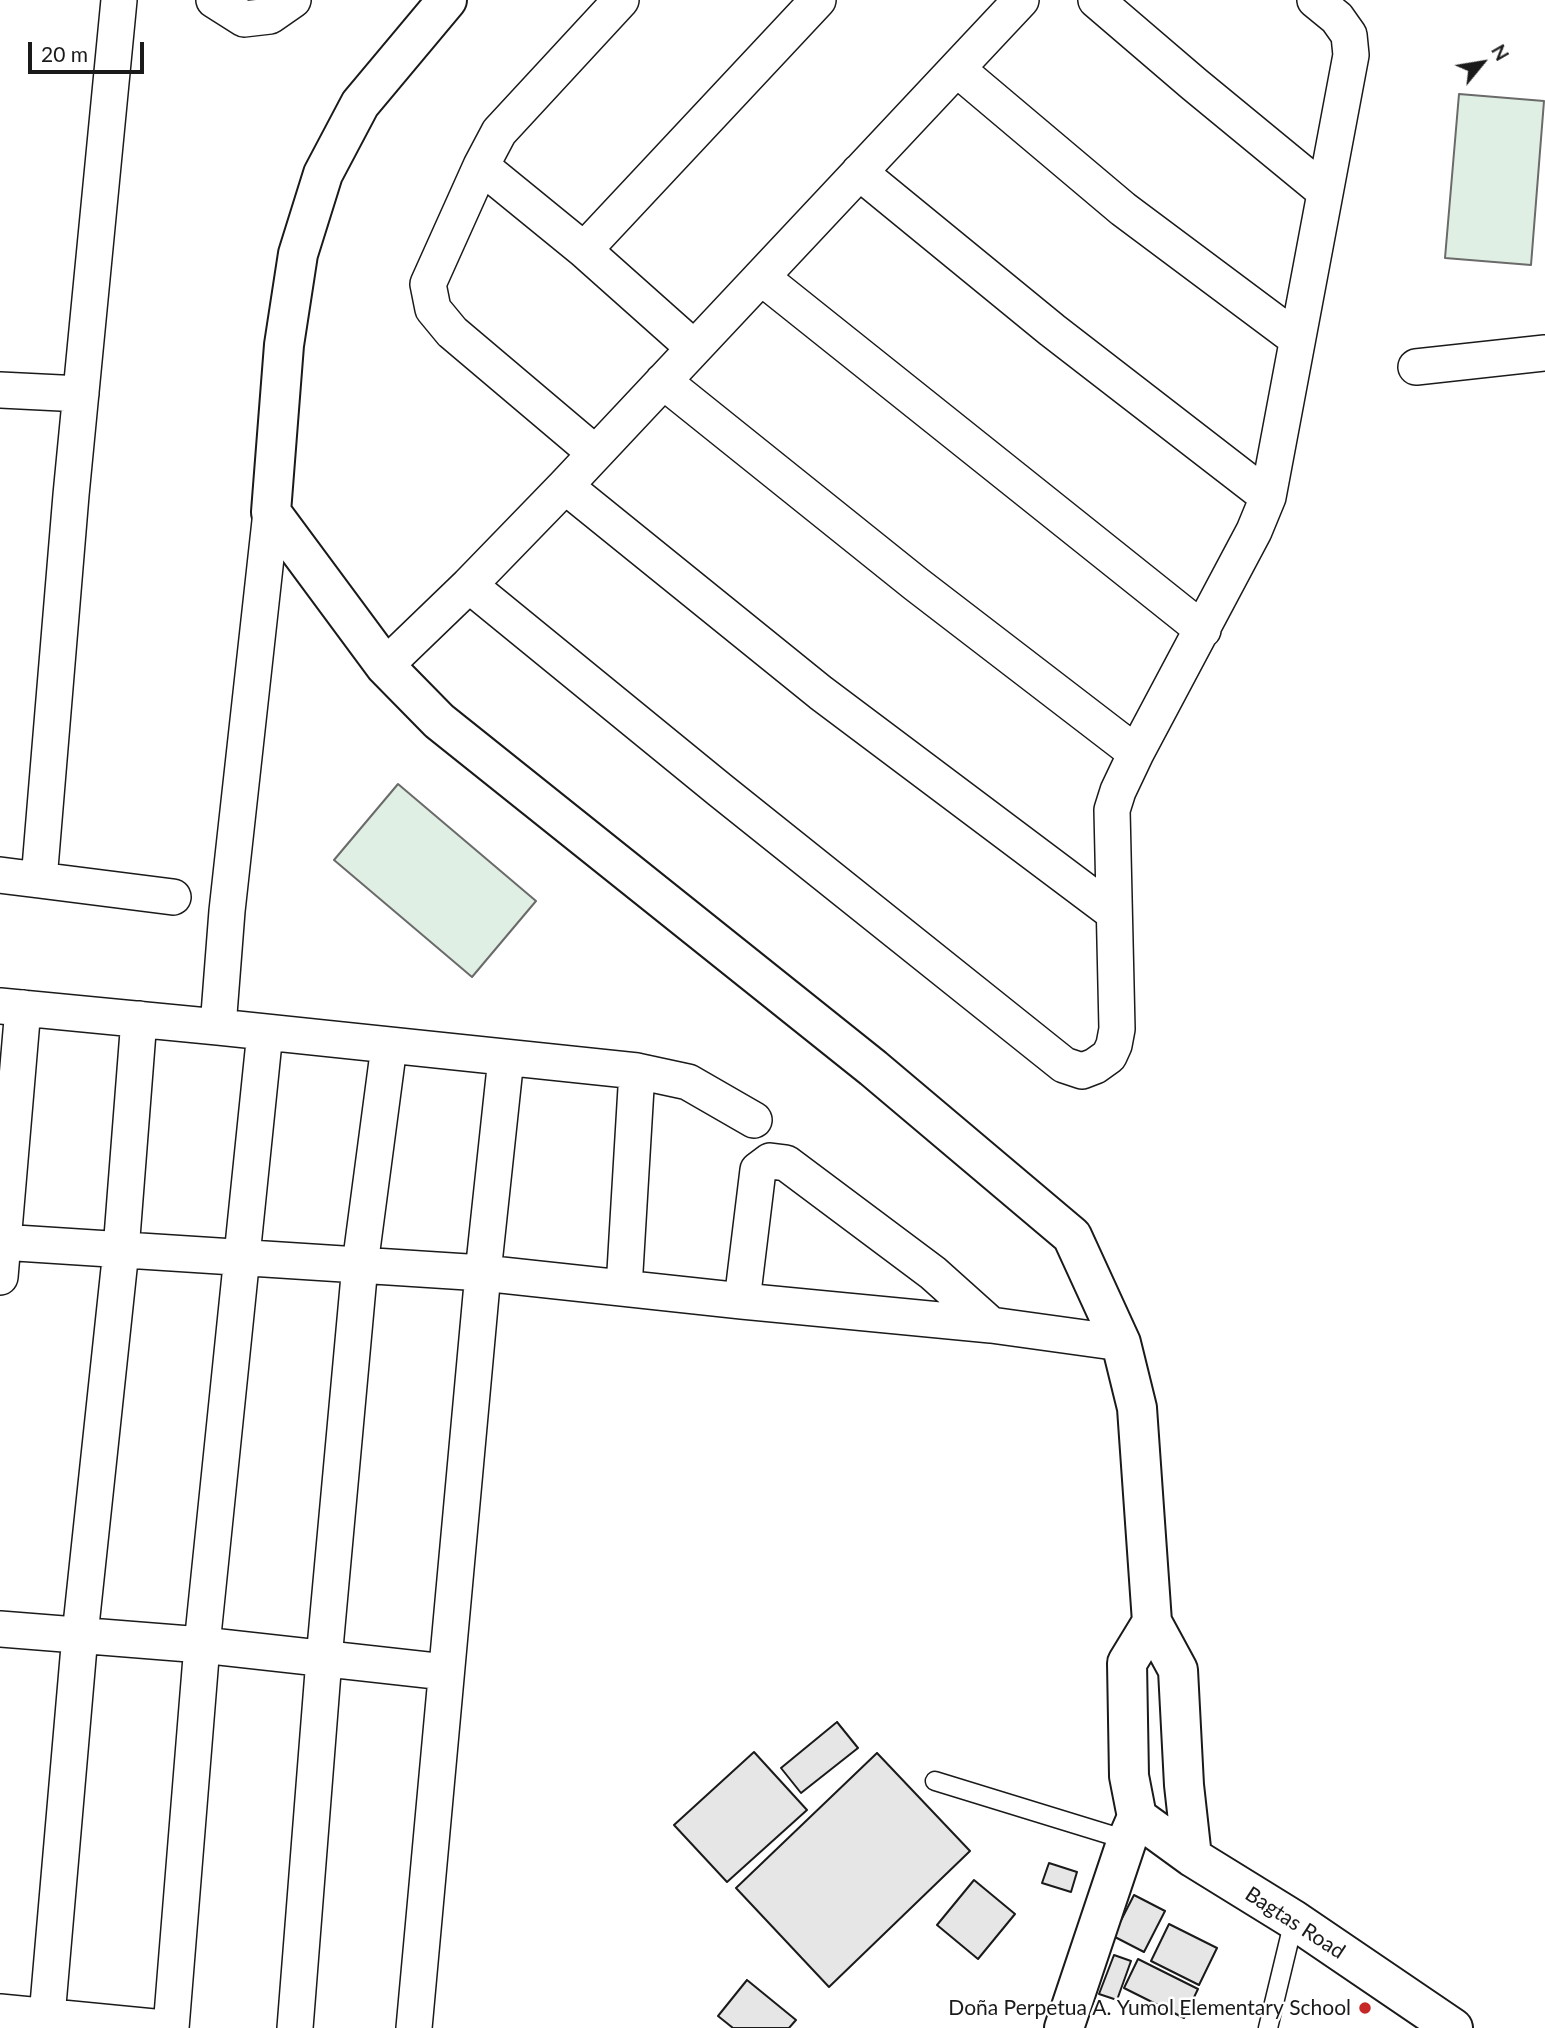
<!DOCTYPE html>
<html>
<head>
<meta charset="utf-8">
<style>
  body { margin:0 }
  #map { position:relative; width:1545px; height:2028px; overflow:hidden; background:#fff; font-family:Lato,sans-serif }
  canvas { display:block }
  .north { position:absolute; left:1447px; top:28px; width:70px; height:70px; -webkit-text-stroke:5px #fff; paint-order:stroke; rotate:60deg; font-size:19px; font-weight:700; line-height:28px; text-align:center; color:#1a1a1a }
  .north::after { content:''; display:block; margin:auto; width:24px; height:32px; background:#1a1a1a; clip-path:polygon(50% 0,100% 100%,50% 72%,0 100%) }
  .scale { position:absolute; left:28px; top:42px; width:116px; height:32px; box-sizing:border-box; border:4px solid #1a1a1a; border-top:0; padding-left:9px; font-size:21px; line-height:24px; white-space:nowrap; color:#1a1a1a; -webkit-text-stroke:5px #fff; paint-order:stroke }
</style>
</head>
<body>
<div id="map">
<canvas width="1545" height="2028"></canvas>
<div class="north">N</div>
<div class="scale">20 m</div>
</div>
<script>
const context = document.querySelector('canvas').getContext('2d');
context.lineJoin = 'round';
function fillPath(path, color) { context.fillStyle = color; context.fill(path, 'evenodd'); }
const toPath = rows => new Path2D(rows.map(r => 'M' + r).join(''));
function trace(path, color, width, dash) { context.strokeStyle = color; context.lineWidth = width; context.lineCap = dash ? 'butt' : 'round'; context.setLineDash(dash || []); context.stroke(path); }
function drawText(font, color, halo, rows, align = 'center') {
  context.font = font + ' Lato,sans-serif'; context.lineWidth = 5; context.setLineDash([]); context.textBaseline = 'middle'; context.strokeStyle = halo; context.fillStyle = color; for (const [text, x, y, turn = 0] of rows) {
    context.save(); context.translate(x, y); context.rotate((+turn || 0) * Math.PI / 180); context.textAlign = isNaN(turn) ? turn : align; if (halo) context.strokeText(text, 0, 0); context.fillText(text, 0, 0); context.restore();
  }
}
const green = toPath([
  [1459,94,1544,101,1531,265,1445,258,1459,94],
  [398,784,536,901,472,977,334,860,398,784]
]);
fillPath(green, '#e0efe3');
trace(green, '#6a6a6a', 2);
const building = toPath([
  [837,1722,858,1748,801,1793,781,1768,837,1722],
  [754,1752,807,1810,727,1882,674,1825,754,1752],
  [877,1753,970,1851,829,1987,736,1888,877,1753],
  [1049,1863,1077,1872,1071,1892,1042,1883,1049,1863],
  [974,1880,1015,1914,978,1959,937,1925,974,1880],
  [1134,1895,1165,1911,1144,1952,1113,1936,1134,1895],
  [1169,1924,1217,1948,1199,1985,1151,1961,1169,1924],
  [1114,1955,1131,1961,1117,2000,1099,1994,1114,1955],
  [1138,1959,1198,1989,1184,2018,1124,1988,1138,1959],
  [747,1980,796,2020,789,2028,733,2028,718,2016,747,1980]
]);
fillPath(building, '#e6e6e6');
trace(building, '#1a1a1a', 2);
const lane = toPath([
  [935,1781,1127,1840],
  [1268,2028,1294,1920]
]);
const street = toPath([
  [214,0,244,19,270,16,293,0],
  [1096,0,1194,84,1324,191],
  [957,69,1123,209,1297,339],
  [481,166,584,250,694,348],
  [859,172,1052,330,1268,497],
  [584,250,818,0],
  [761,277,1203,630],
  [1416,367,1545,353],
  [663,381,916,584,1136,753],
  [0,390,81,394],
  [595,453,452,332,433,309,428,284,481,166,499,132,621,0],
  [565,486,821,693,1114,913],
  [469,585,720,790,1064,1065,1082,1071,1095,1066,1109,1056,1114,1045,1117,1029,1112,810,1118,791,1136,753,1254,531,1268,497,1351,55,1349,35,1337,18,1315,0],
  [385,666,469,585,565,486,1021,0],
  [0,875,39,880,71,495,119,0],
  [39,880,173,897],
  [0,1006,218,1027,637,1071,688,1082,754,1120],
  [218,1027,227,911,271,512],
  [0,1242,483,1273,742,1301,991,1325,1121,1343],
  [0,1277,23,1008],
  [624,1288,637,1071],
  [742,1301,758,1170,770,1161,786,1163,933,1273,991,1325],
  [0,1629,202,1645,445,1672],
  [0,2012,164,2028],
  [46,2028,80,1635,121,1250,139,1019],
  [171,2028,202,1645,265,1032],
  [295,2028,324,1659,360,1265,389,1046],
  [414,2028,483,1273,506,1058]
]);
const secondary = toPath([
  [447,0,360,104,323,174,298,254,284,345,271,512,385,666,439,721,873,1068,1072,1236,1121,1343,1137,1408,1152,1622,1178,1670,1184,1785,1192,1857],
  [1137,1817,1192,1857,1294,1920,1453,2028],
  [1064,2028,1127,1840,1137,1817,1129,1776,1127,1663,1152,1622]
]);
trace(lane, '#1a1a1a', 21);
trace(street, '#1a1a1a', 38);
trace(secondary, '#1a1a1a', 42);
trace(lane, '#fff', 18);
trace(street, '#fff', 35);
trace(secondary, '#fff', 38);
for (const [x, y, r, color] of [
  [1365,2008,7,"#c62828"]
]) { const dot = new Path2D(); dot.arc(x, y, r, 0, 2 * Math.PI); context.fillStyle = color; context.fill(dot); trace(dot, '#fff', 2.5); }
drawText('21px', '#1a1a1a', '#fff', [
  ["Bagtas Road",1295,1923,33]
]);
drawText('21px', '#1a1a1a', '#fff', [
  ["Doña Perpetua A. Yumol Elementary School",1351,2008]
], 'right');
</script>
</body>
</html>
